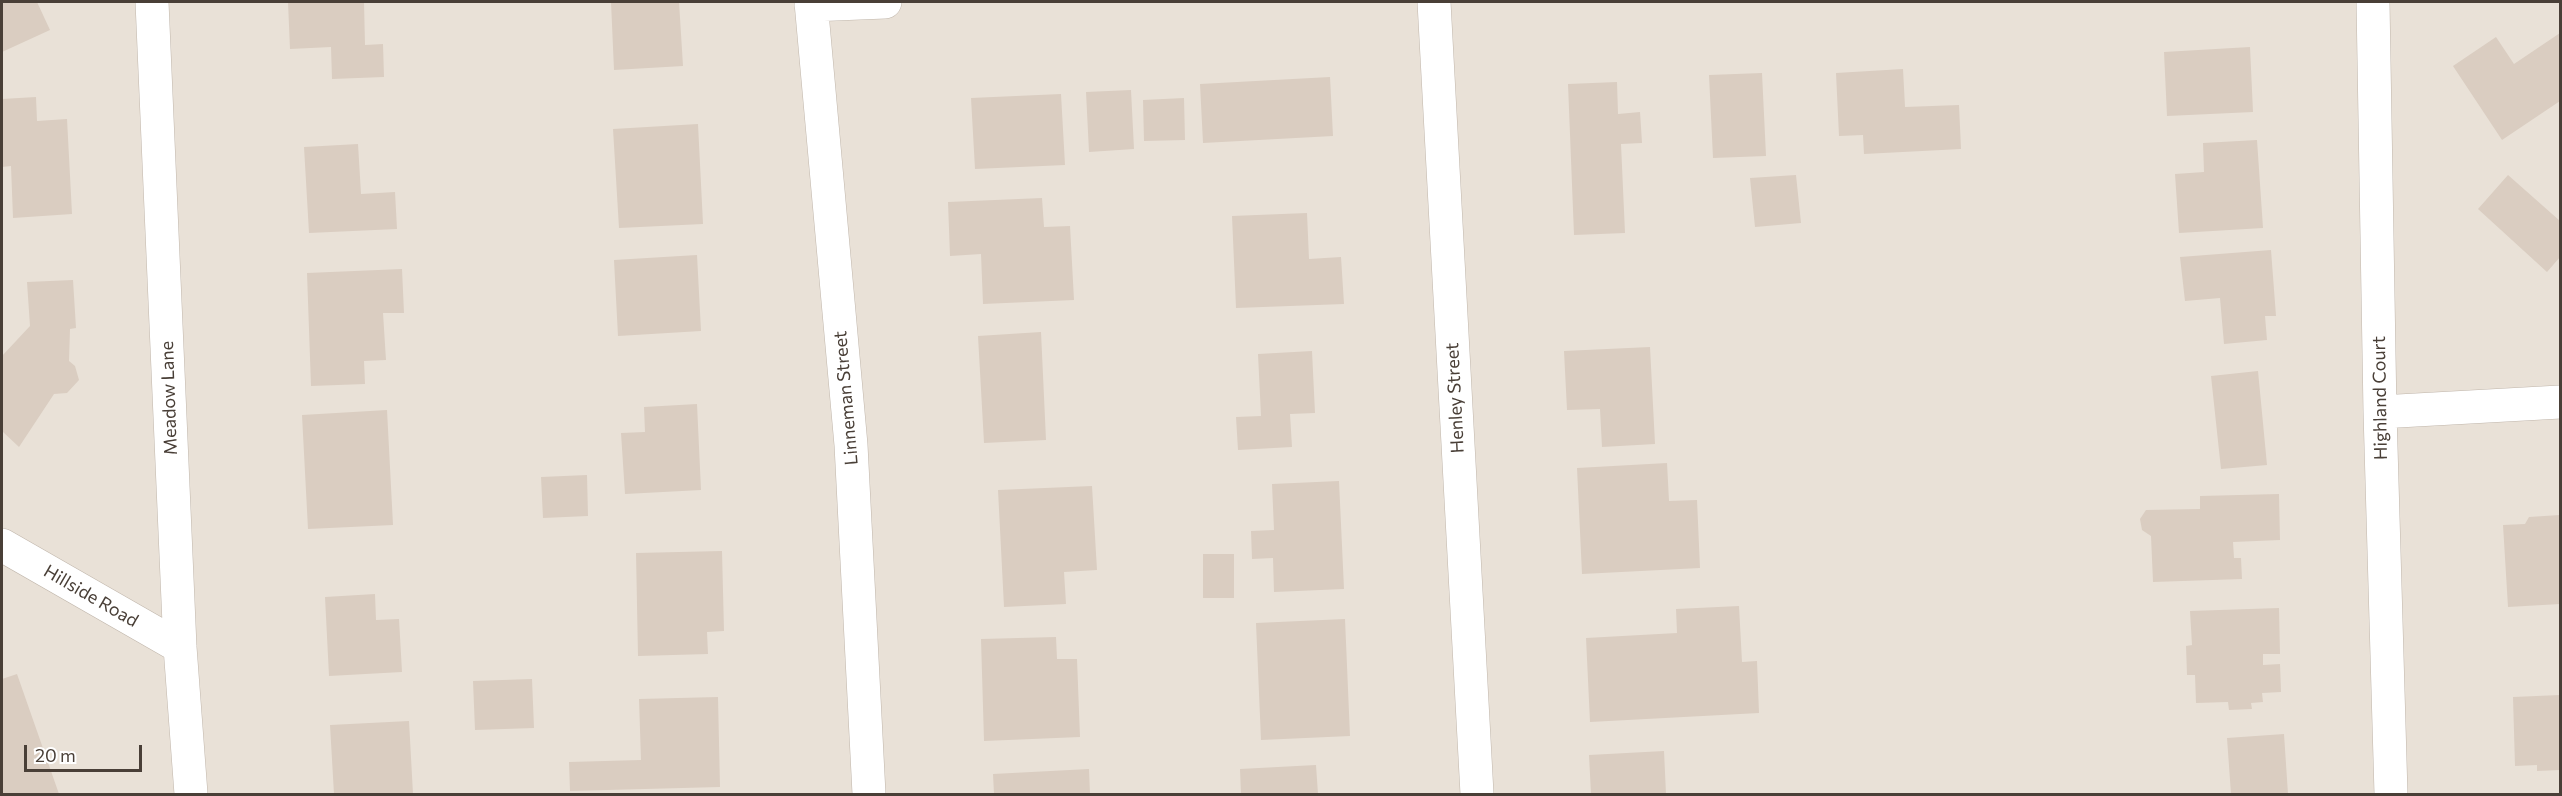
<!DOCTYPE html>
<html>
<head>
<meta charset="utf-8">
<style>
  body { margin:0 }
  #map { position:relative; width:2562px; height:796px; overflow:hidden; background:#f5f0e9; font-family:Commissioner,sans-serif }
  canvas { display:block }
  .frame { position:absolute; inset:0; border:3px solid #493f37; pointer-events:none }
  .scale { position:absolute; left:24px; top:745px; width:118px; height:27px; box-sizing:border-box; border:3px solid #493f37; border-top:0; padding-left:8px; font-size:18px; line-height:21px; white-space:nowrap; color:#493f37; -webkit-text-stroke:4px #fff; paint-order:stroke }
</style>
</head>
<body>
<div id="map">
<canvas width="2562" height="796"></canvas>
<div class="frame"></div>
<div class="scale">20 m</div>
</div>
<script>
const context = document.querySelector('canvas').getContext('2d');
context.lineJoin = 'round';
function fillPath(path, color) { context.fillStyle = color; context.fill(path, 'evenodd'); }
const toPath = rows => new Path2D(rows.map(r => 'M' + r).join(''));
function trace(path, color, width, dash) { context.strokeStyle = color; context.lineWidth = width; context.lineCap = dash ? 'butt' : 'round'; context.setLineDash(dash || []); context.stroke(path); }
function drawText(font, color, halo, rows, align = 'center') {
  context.font = font + ' Commissioner,sans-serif'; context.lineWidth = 6; context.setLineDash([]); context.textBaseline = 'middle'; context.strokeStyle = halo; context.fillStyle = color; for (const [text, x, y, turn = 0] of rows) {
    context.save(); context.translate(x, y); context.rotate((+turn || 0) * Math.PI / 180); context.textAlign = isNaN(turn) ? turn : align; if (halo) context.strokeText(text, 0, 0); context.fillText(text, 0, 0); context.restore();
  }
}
fillPath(toPath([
  [2,2,2560,2,2560,794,2,794]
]), '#e9e1d7');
fillPath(toPath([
  [2,2,37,2,50,30,2,52],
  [288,2,364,2,365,45,383,44,384,77,332,79,331,47,290,49],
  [611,2,679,2,683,66,614,70],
  [2560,33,2560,101,2502,140,2453,66,2496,37,2514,64],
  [2250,47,2253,112,2167,116,2164,52],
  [1903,69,1905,107,1959,105,1961,149,1864,154,1863,135,1839,136,1836,73],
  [1762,73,1766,156,1713,158,1709,75],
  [1330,77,1333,136,1203,143,1200,84],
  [1617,82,1618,114,1640,112,1642,143,1621,144,1625,233,1574,235,1568,84],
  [1131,90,1134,149,1089,152,1086,92],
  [1061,94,1065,165,975,169,971,98],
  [36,97,37,121,67,119,72,214,13,218,11,166,2,167,2,99],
  [1184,98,1185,140,1144,141,1143,100],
  [698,124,703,224,619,228,613,129],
  [2257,140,2263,228,2179,233,2175,174,2204,172,2203,143],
  [358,144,361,194,395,192,397,229,309,233,304,147],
  [1796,175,1801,223,1755,227,1750,178],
  [2508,175,2560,221,2560,257,2547,272,2478,209],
  [1042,198,1044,227,1070,226,1074,300,983,304,981,254,950,256,948,202],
  [1307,213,1309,259,1341,257,1344,304,1236,308,1232,216],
  [2271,250,2276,316,2265,316,2267,340,2224,344,2220,298,2185,301,2180,257],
  [697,255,701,331,618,336,614,260],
  [402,269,404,313,383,313,386,360,364,361,365,384,311,386,307,273],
  [73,280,76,328,70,329,69,361,75,366,79,380,67,393,54,394,19,447,2,431,2,356,30,326,27,282],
  [1041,332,1046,440,984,443,978,336],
  [1650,347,1655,444,1602,447,1600,409,1567,410,1564,351],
  [1312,351,1315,413,1290,414,1292,447,1238,450,1236,417,1261,416,1258,354],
  [2258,371,2267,465,2221,469,2211,376],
  [697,404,701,490,625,494,621,433,645,432,644,407],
  [387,410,393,525,308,529,302,415],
  [1667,463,1669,501,1697,500,1700,568,1582,574,1577,468],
  [587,475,588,516,543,518,541,477],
  [1339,481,1344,589,1274,592,1273,558,1252,559,1251,531,1274,530,1272,484],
  [1092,486,1097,570,1064,572,1066,604,1004,607,998,490],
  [2279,494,2280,540,2233,542,2234,558,2241,558,2242,579,2153,582,2151,536,2142,530,2140,519,2146,510,2200,509,2200,496],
  [2560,515,2560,604,2508,607,2503,525,2525,524,2529,517],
  [722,551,724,631,707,632,708,654,638,656,636,553],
  [1203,554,1234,554,1234,598,1203,598],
  [375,594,376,620,399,619,402,672,329,676,325,597],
  [1739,606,1742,662,1757,661,1759,713,1590,722,1586,638,1677,633,1676,609],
  [2279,608,2280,654,2263,654,2263,665,2280,664,2281,692,2262,693,2263,702,2251,703,2252,709,2229,710,2228,702,2196,703,2195,675,2187,675,2186,646,2192,645,2190,611],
  [1345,619,1350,736,1261,740,1256,623],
  [1056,637,1057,659,1077,659,1080,737,984,741,981,639],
  [17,674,59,794,2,794,2,679],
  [532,679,534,728,475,730,473,681],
  [2560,695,2560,770,2537,771,2537,765,2515,766,2513,697],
  [718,697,720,787,570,791,569,762,641,760,639,699],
  [409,721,413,794,334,794,330,725],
  [2284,734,2288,794,2231,794,2227,738],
  [1664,751,1666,794,1591,794,1589,755],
  [1316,765,1318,794,1241,794,1240,769],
  [1089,769,1090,794,994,794,993,774]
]), '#dacdc1');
const street = toPath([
  [152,2,180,647,191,794],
  [811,2,851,445,869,794],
  [1434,2,1477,794],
  [2373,2,2380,412,2391,794],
  [811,5,885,2],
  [2380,412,2560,402],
  [2,545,180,647]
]);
trace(street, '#c0b6ab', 34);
trace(street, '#fff', 33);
drawText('18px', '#493f37', '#fff', [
  ["Meadow Lane",169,398,-92],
  ["Linneman Street",846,398,-95],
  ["Henley Street",1455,398,-93],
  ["Highland Court",2380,398,-91],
  ["Hillside Road",91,596,30]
]);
</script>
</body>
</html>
